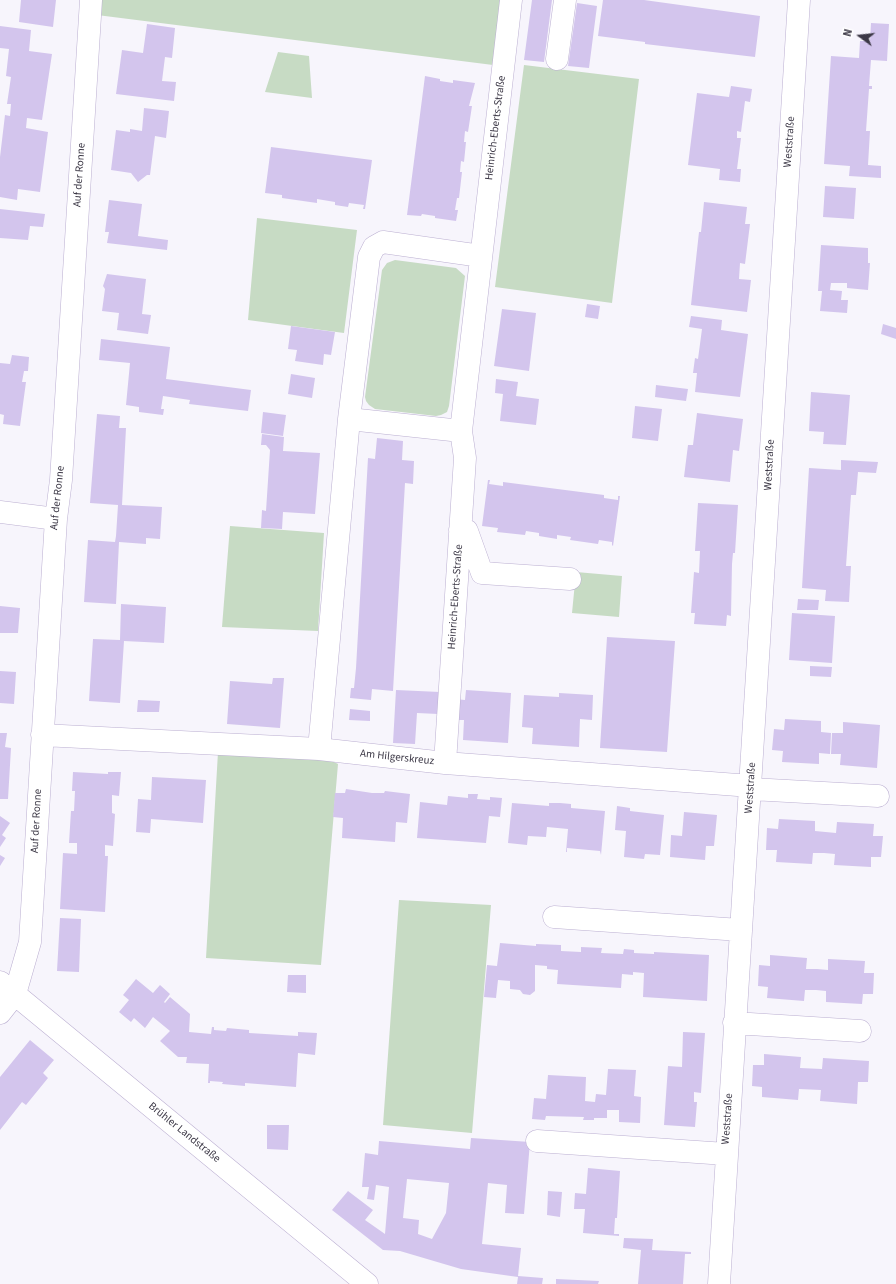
<!DOCTYPE html>
<html>
<head>
<meta charset="utf-8">
<style>
  body { margin:0 }
  #map { position:relative; width:896px; height:1284px; overflow:hidden; background:#f7f5fc; font-family:"Source Sans 3",sans-serif }
  canvas { display:block }
  .north { position:absolute; left:840px; top:16px; width:40px; height:40px; -webkit-text-stroke:3px #fff; paint-order:stroke; rotate:285deg; font-size:11px; font-weight:700; line-height:16px; text-align:center; color:#3c3846 }
  .north::after { content:''; display:block; margin:auto; width:14px; height:18px; background:#3c3846; clip-path:polygon(50% 0,100% 100%,50% 72%,0 100%) }
</style>
</head>
<body>
<div id="map">
<canvas width="896" height="1284"></canvas>
<div class="north">N</div>
</div>
<script>
const context = document.querySelector('canvas').getContext('2d');
context.lineJoin = 'round';
function fillPath(path, color) { context.fillStyle = color; context.fill(path, 'evenodd'); }
const toPath = rows => new Path2D(rows.map(r => 'M' + r).join(''));
function trace(path, color, width, dash) { context.strokeStyle = color; context.lineWidth = width; context.lineCap = dash ? 'butt' : 'round'; context.setLineDash(dash || []); context.stroke(path); }
function drawText(font, color, halo, rows, align = 'center') {
  context.font = font + ' "Source Sans 3",sans-serif'; context.lineWidth = 3; context.setLineDash([]); context.textBaseline = 'middle'; context.strokeStyle = halo; context.fillStyle = color; for (const [text, x, y, turn = 0] of rows) {
    context.save(); context.translate(x, y); context.rotate((+turn || 0) * Math.PI / 180); context.textAlign = isNaN(turn) ? turn : align; if (halo) context.strokeText(text, 0, 0); context.fillText(text, 0, 0); context.restore();
  }
}
fillPath(toPath([
  [98,0,501,0,493,65,97,15],
  [278,52,309,56,312,98,265,92],
  [524,65,639,79,612,303,495,287],
  [257,218,357,230,344,333,248,320],
  [395,260,456,268,465,276,449,406,447,412,441,415,436,416,375,409,369,405,366,401,365,397,382,270,387,263],
  [230,526,324,533,318,631,222,627],
  [576,572,622,576,619,617,572,613],
  [218,752,330,760,338,764,321,965,206,958],
  [399,900,491,905,472,1133,383,1125]
]), '#c7dbc4');
fillPath(toPath([
  [21,0,56,0,53,27,19,22],
  [532,0,552,0,544,62,524,60],
  [603,0,644,0,760,16,755,57,645,44,645,42,598,36],
  [577,3,597,6,589,68,568,66],
  [871,23,889,24,887,61,871,60,869,86,872,86,872,89,869,89,866,131,870,131,868,165,881,166,881,178,849,176,850,166,824,164,831,56,859,58,860,41,870,41],
  [147,24,175,28,172,58,165,57,162,81,176,82,174,101,116,94,122,50,143,53],
  [0,26,31,30,29,51,52,54,42,120,27,118,26,128,48,132,40,192,18,189,17,200,0,197,0,157,5,115,10,116,11,104,7,104,11,77,6,76,9,49,0,48],
  [425,76,440,79,440,81,453,83,453,80,475,83,469,106,472,106,468,132,465,131,464,142,466,142,464,162,461,161,460,172,462,172,459,198,457,198,455,210,458,210,456,221,435,218,435,216,422,214,421,216,407,215],
  [731,86,752,89,750,102,745,101,741,132,737,131,737,138,741,138,737,169,741,169,740,182,719,180,720,169,688,165,697,93,729,97],
  [144,108,169,111,166,138,155,136,150,175,147,175,138,182,131,173,111,170,116,130,130,132,130,129,142,131],
  [271,147,372,160,365,209,363,209,364,205,349,203,348,207,335,205,335,202,317,199,317,203,282,198,282,195,265,193],
  [825,186,856,188,854,219,823,217],
  [109,200,142,204,138,236,168,240,167,250,107,243,109,232,105,232],
  [704,202,747,207,745,224,750,224,745,264,740,263,739,279,751,280,747,312,691,305,699,232,701,232],
  [0,209,45,214,43,227,30,226,28,240,0,238],
  [821,245,868,248,868,263,870,263,868,290,847,288,847,283,831,283,830,290,842,291,841,300,848,300,847,313,820,311,822,291,818,291],
  [107,274,146,279,142,314,151,315,148,334,117,330,119,313,102,311,105,289,103,286],
  [587,304,600,306,598,319,585,317],
  [502,309,536,313,529,371,494,366],
  [691,316,722,320,721,330,748,334,740,397,695,392,697,373,693,373,695,358,698,359,702,329,689,327],
  [883,324,896,328,896,339,881,334],
  [291,326,335,332,331,355,324,354,323,365,295,361,297,350,288,349],
  [101,339,170,347,166,379,251,390,248,411,189,404,190,400,163,396,161,409,164,409,163,415,139,412,139,407,126,405,130,363,99,360],
  [12,355,29,357,28,371,24,371,22,382,26,382,20,426,3,424,4,415,0,414,0,363,10,364],
  [291,374,315,378,312,398,288,394],
  [496,379,518,382,516,396,539,399,536,425,500,421,503,394,495,393],
  [656,385,688,389,686,401,655,397],
  [811,392,850,395,846,445,823,444,824,432,809,431],
  [635,406,662,409,658,441,632,438],
  [263,412,286,415,283,436,261,433],
  [697,413,743,419,739,451,733,450,730,482,684,477,688,445,693,445],
  [97,414,120,416,119,428,126,428,122,505,162,507,160,539,146,538,146,544,119,542,116,604,84,602,88,540,115,542,116,536,118,505,90,503],
  [262,434,284,437,283,451,320,453,315,514,283,512,282,529,261,528,262,510,266,511,270,450,266,445,261,445],
  [377,438,403,441,402,460,414,461,413,484,405,483,393,691,372,689,371,700,350,698,351,688,354,688,356,668,368,458,375,459],
  [841,460,878,462,876,473,858,472,856,495,851,495,846,566,851,566,849,602,825,601,826,590,802,588,809,468,841,470],
  [488,480,490,480,489,484,503,486,503,482,604,495,604,498,618,500,618,496,620,496,613,546,612,545,612,542,599,540,598,544,570,540,571,537,557,535,557,539,539,536,539,533,526,531,525,535,497,532,498,528,482,526],
  [698,503,738,505,735,553,733,553,732,564,731,616,727,615,726,626,694,624,695,613,691,613,694,572,699,573,700,551,695,551],
  [798,599,819,600,818,610,797,610],
  [121,604,166,607,164,643,124,641,120,703,89,701,93,639,120,640],
  [0,606,20,608,18,633,0,633],
  [792,613,835,616,832,663,789,660],
  [607,637,675,641,667,752,600,748],
  [810,666,832,667,831,677,810,676],
  [0,671,16,672,14,704,0,703],
  [273,678,284,678,280,728,227,724,230,681,272,684],
  [396,690,440,692,438,714,417,713,415,744,393,743],
  [466,690,511,693,508,743,463,740,464,720,454,720,455,699,465,700],
  [559,693,593,695,592,720,580,719,579,747,532,744,533,728,522,727,524,695,559,697],
  [138,700,160,701,159,712,137,712],
  [350,709,370,711,370,721,349,720],
  [785,719,821,721,821,732,831,733,830,754,819,753,819,764,782,762,783,751,772,750,774,729,784,730],
  [843,722,880,725,877,768,840,765,841,754,831,754,832,733,843,733],
  [0,733,7,733,5,747,11,748,8,799,0,799],
  [73,772,108,774,108,772,121,772,119,796,112,795,112,813,115,814,113,846,105,845,105,856,108,856,105,912,60,909,63,853,77,854,77,843,69,843,71,811,74,811,75,791,72,791],
  [152,777,206,780,203,823,151,819,150,833,136,832,138,799,151,800],
  [346,789,372,793,384,793,385,791,410,794,407,823,396,822,395,842,342,838,343,818,333,817,335,793,345,793],
  [468,794,478,794,477,799,490,800,490,797,502,798,500,817,489,816,486,843,417,838,420,802,447,805,448,796,468,798],
  [512,803,549,806,549,803,560,803,571,804,571,808,605,811,601,855,600,851,567,848,567,852,566,852,568,829,547,827,546,837,528,836,527,845,508,843],
  [617,806,630,808,630,811,664,815,660,855,645,854,644,859,624,857,626,831,615,830],
  [684,812,717,815,714,846,706,846,705,860,670,857,671,835,682,836],
  [0,816,10,823,2,835,6,838,0,847],
  [779,819,815,821,815,831,836,833,837,822,874,824,873,836,883,836,881,857,871,857,871,867,834,865,835,854,824,853,813,853,812,864,776,862,777,850,766,850,767,828,778,829],
  [0,855,5,858,0,866],
  [60,918,81,919,79,972,57,971],
  [500,943,536,946,536,944,561,945,561,951,581,952,581,947,602,948,601,953,623,954,624,949,634,950,634,953,654,954,654,952,709,955,707,1001,643,997,644,973,633,972,633,975,622,974,621,988,557,984,558,970,547,969,547,966,535,965,535,991,530,995,523,994,520,990,510,989,510,981,498,980,496,998,484,997,487,965,497,966],
  [770,955,807,958,806,969,817,969,828,970,828,959,865,961,864,973,874,973,873,994,863,994,862,1004,826,1002,826,991,816,990,805,990,804,1001,767,998,768,987,758,986,759,965,770,966],
  [288,975,306,975,306,993,287,992],
  [136,979,153,993,160,985,170,994,164,1002,165,1003,170,997,190,1014,189,1032,211,1034,212,1027,214,1027,214,1030,226,1031,227,1028,249,1030,249,1033,298,1036,298,1032,317,1033,315,1055,298,1053,296,1087,245,1083,245,1086,222,1084,223,1082,210,1081,210,1083,208,1083,209,1064,186,1063,187,1057,178,1057,160,1041,170,1031,153,1017,145,1028,134,1018,131,1022,119,1012,129,1000,123,995],
  [683,1032,705,1033,701,1093,694,1092,694,1102,697,1102,695,1127,664,1125,668,1066,682,1067],
  [30,1040,54,1060,43,1073,48,1078,26,1105,22,1102,0,1130,0,1077],
  [764,1054,801,1057,800,1068,822,1069,823,1058,869,1061,868,1082,858,1082,857,1104,820,1101,821,1090,799,1089,798,1100,762,1097,762,1087,752,1086,753,1065,764,1065],
  [608,1069,636,1070,634,1096,641,1097,640,1123,619,1122,619,1110,607,1110,607,1118,594,1118,594,1120,583,1120,584,1117,546,1116,545,1120,532,1119,534,1098,546,1099,548,1075,586,1077,585,1101,595,1102,596,1094,606,1095],
  [267,1125,289,1125,288,1150,267,1149],
  [471,1138,530,1142,524,1214,505,1213,507,1185,488,1183,482,1244,521,1248,518,1276,543,1278,542,1284,517,1284,518,1277,461,1269,400,1251,383,1250,332,1210,348,1191,373,1210,365,1220,385,1234,389,1187,376,1185,374,1200,367,1199,369,1187,362,1187,365,1153,378,1155,379,1141,470,1149],
  [407,1179,449,1183,446,1213,432,1239,418,1234,419,1220,403,1218],
  [588,1168,620,1171,617,1218,615,1218,614,1234,619,1234,619,1236,583,1233,585,1209,574,1209,575,1193,586,1194],
  [548,1191,562,1192,560,1217,547,1215],
  [624,1238,653,1239,652,1250,691,1252,691,1254,685,1254,683,1284,638,1284,641,1250,623,1248],
  [556,1279,599,1281,598,1284,556,1284]
]), '#d3c5ed');
const minor = toPath([
  [557,59,565,0],
  [349,419,461,431],
  [0,512,56,519],
  [460,530,467,531,482,573,570,579],
  [42,735,319,749,445,763,751,786],
  [319,749,349,419,369,257,374,247,383,242,481,256],
  [445,763,465,458,461,431,511,0],
  [751,789,878,796],
  [554,917,740,930],
  [0,982,367,1284],
  [0,1013,15,994,30,942,56,519,61,480,91,0],
  [734,1023,860,1031],
  [537,1141,726,1154],
  [719,1284,799,0]
]);
trace(minor, '#bbafd1', 23);
trace(minor, '#fff', 22);
drawText('11px', '#3c3846', '#fff', [
  ["Heinrich-Eberts-Straße",496,128,-83],
  ["Weststraße",790,142,-86],
  ["Auf der Ronne",80,175,-86],
  ["Weststraße",770,465,-87],
  ["Auf der Ronne",58,498,-84],
  ["Heinrich-Eberts-Straße",456,597,-86],
  ["Am Hilgerskreuz",397,758,6],
  ["Weststraße",751,788,-86],
  ["Auf der Ronne",37,821,-87],
  ["Weststraße",728,1119,-86],
  ["Brühler Landstraße",184,1133,39]
]);
</script>
</body>
</html>
